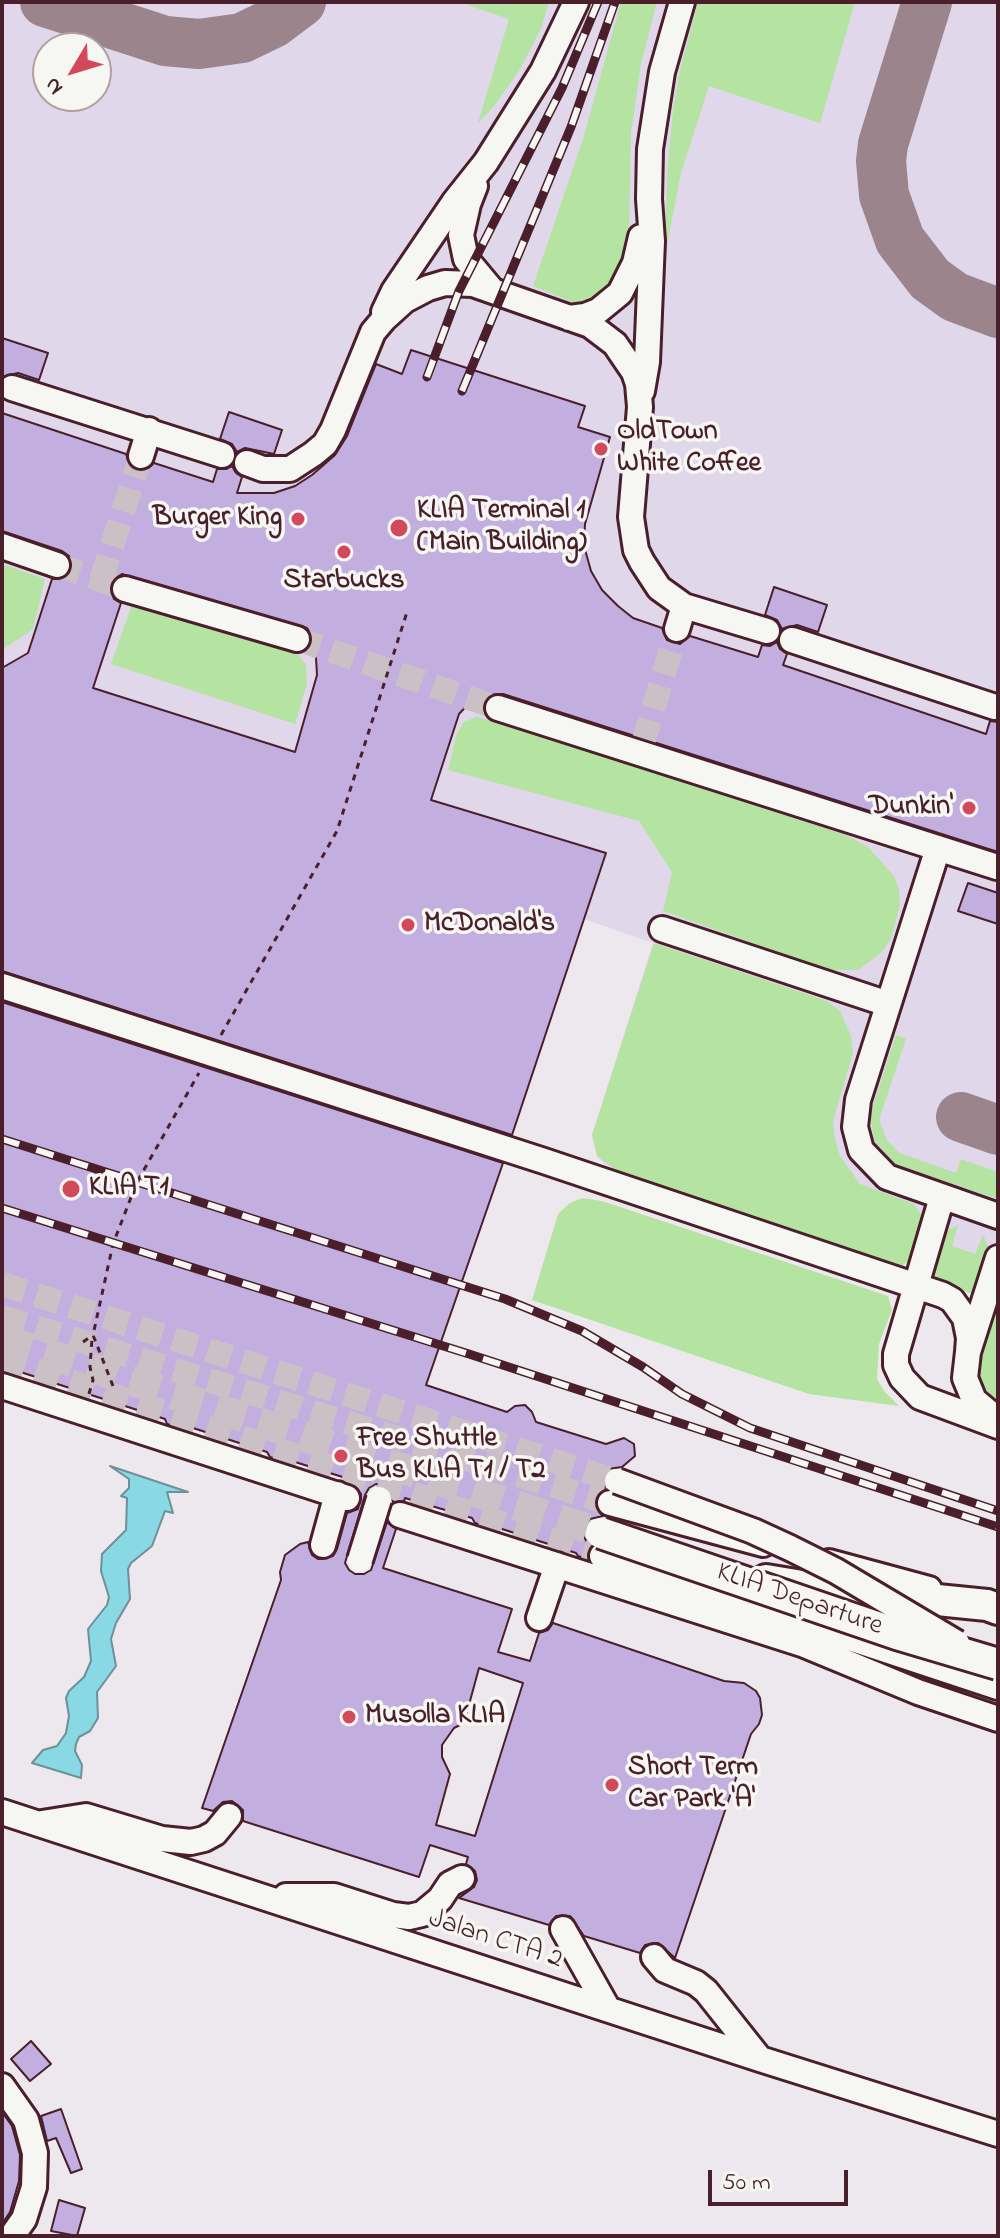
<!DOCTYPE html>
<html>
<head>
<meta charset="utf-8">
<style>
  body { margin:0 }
  #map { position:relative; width:1000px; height:2238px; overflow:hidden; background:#ece8ee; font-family:"Indie Flower",sans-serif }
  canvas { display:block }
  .frame { position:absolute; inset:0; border:4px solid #4a1f2b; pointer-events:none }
  .north { position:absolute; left:32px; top:32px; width:80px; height:80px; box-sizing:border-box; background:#f6f6f2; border:2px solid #b1a0a2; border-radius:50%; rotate:232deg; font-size:22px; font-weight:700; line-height:32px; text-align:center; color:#4a1f2b }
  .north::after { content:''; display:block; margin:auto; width:28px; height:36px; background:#d1495b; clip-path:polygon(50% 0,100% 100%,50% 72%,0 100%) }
  .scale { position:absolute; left:708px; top:2170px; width:140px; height:36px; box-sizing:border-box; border:4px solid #4a1f2b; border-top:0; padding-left:10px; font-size:24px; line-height:28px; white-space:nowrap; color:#4a1f2b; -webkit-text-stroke:6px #f6f6f2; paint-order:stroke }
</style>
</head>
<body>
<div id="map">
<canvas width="1000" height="2238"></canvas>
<div class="frame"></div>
<div class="north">N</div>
<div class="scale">50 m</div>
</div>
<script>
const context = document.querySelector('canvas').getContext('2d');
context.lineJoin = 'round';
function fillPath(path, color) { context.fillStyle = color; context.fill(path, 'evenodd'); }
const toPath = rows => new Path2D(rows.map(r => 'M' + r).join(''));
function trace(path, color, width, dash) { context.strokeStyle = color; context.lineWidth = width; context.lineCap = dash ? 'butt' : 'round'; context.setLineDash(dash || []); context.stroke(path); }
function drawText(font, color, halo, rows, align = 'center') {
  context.font = font + ' "Indie Flower",sans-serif'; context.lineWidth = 7; context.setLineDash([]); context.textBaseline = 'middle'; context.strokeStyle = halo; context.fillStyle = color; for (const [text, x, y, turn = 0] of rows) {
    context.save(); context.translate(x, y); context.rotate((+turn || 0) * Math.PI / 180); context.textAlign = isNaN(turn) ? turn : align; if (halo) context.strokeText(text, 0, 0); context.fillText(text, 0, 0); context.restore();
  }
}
fillPath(toPath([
  [2,2,998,2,998,1289,986,1262,922,1244,903,1265,616,1170,604,1164,597,1156,592,1135,653,943,584,919,426,1385,2,1248],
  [48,48,96,48,96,96,48,96]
]), '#e0d7ea');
fillPath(toPath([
  [459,2,549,2,541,29,519,71,494,106,478,123,509,19],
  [621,2,657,2,641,64,631,134,629,230,623,270,601,299,580,305,533,286,583,139],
  [698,2,855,2,820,123,709,86,681,173,664,260,668,161,673,110,680,70],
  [2,564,45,579,33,629,2,650],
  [134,599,298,654,306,665,307,684,295,724,111,664],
  [476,717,510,725,846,835,868,847,894,876,899,890,900,905,891,939,881,953,858,970,829,970,663,911,672,872,639,821,448,770,457,733,464,722],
  [654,943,827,1001,840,1011,851,1036,853,1053,833,1121,835,1139,840,1156,860,1184,914,1204,922,1216,925,1229,915,1257,903,1265,892,1267,616,1170,597,1156,592,1135],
  [896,1035,906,1039,879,1120,887,1140,900,1153,956,1173,961,1159,998,1172,998,1199,896,1165,874,1140,870,1115],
  [582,1198,602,1201,888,1296,892,1310,879,1344,877,1379,884,1391,899,1406,809,1394,532,1300,558,1214,570,1203],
  [958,1225,952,1246,975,1254,983,1235,991,1253,974,1294,929,1283,945,1232],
  [998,1287,998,1405,975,1375,973,1364]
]), '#b5e3a1');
const water = toPath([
  [110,1466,188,1492,167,1492,173,1513,165,1511,152,1546,131,1563,128,1569,130,1599,116,1623,111,1639,116,1666,97,1692,98,1718,90,1731,79,1737,76,1744,75,1751,82,1765,81,1778,32,1763,43,1750,57,1746,66,1733,69,1716,66,1698,69,1691,84,1677,91,1661,88,1629,107,1605,109,1597,101,1571,102,1554,126,1530,127,1498,121,1496,129,1488,129,1479,110,1466]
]);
fillPath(water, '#88d9e3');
trace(water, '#6f8f99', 2);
trace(toPath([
  [45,2,165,41,199,44,242,38,273,23,301,2],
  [927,2,883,144,881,161,884,195,900,240,930,279,955,297,998,313],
  [961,1117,998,1130]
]), '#9b848c', 50);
const building = toPath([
  [2,338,48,353,39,380,18,373,2,377,2,338],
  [411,350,585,406,578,427,610,437,585,524,584,546,591,571,602,590,618,606,633,618,662,628,667,640,680,644,690,636,758,657,762,645,770,646,777,642,780,649,787,654,783,665,986,734,990,721,998,722,998,852,503,694,486,695,471,701,459,714,431,800,606,853,512,1135,2,971,2,668,28,653,52,579,66,577,72,563,69,556,62,551,2,531,2,413,126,454,130,466,137,470,145,470,154,463,213,482,217,469,226,469,232,466,236,473,242,477,237,493,274,493,295,486,312,475,335,455,347,436,376,364,402,374,411,350],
  [122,574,307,628,312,636,309,647,316,658,317,675,295,752,93,688,121,603,114,599,110,586,114,579,122,574],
  [229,412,282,430,274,454,245,448,237,452,232,444,220,439,229,412],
  [774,587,827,605,818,632,797,625,782,629,777,620,765,615,774,587],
  [968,883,998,893,998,924,958,911,968,883],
  [2,1002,503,1163,426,1385,507,1412,515,1406,525,1405,532,1412,536,1422,606,1444,624,1438,634,1444,635,1456,622,1467,608,1469,603,1475,605,1489,595,1500,596,1508,603,1516,590,1519,584,1528,584,1537,590,1547,588,1559,578,1556,576,1553,499,1528,495,1530,475,1523,472,1518,405,1498,404,1501,393,1502,389,1488,376,1484,369,1488,365,1495,345,1563,349,1570,355,1574,364,1574,371,1570,387,1522,396,1529,383,1568,512,1609,498,1652,530,1661,539,1633,548,1630,553,1623,724,1681,744,1683,756,1691,760,1698,762,1715,759,1724,751,1734,675,1958,658,1943,645,1945,640,1953,584,1936,570,1916,556,1916,549,1925,459,1898,474,1887,477,1880,475,1871,466,1864,468,1857,430,1845,419,1877,243,1821,243,1810,232,1801,223,1802,213,1811,202,1808,281,1580,280,1572,285,1555,300,1544,308,1542,312,1555,318,1559,333,1556,337,1549,347,1513,358,1509,361,1494,351,1484,352,1480,292,1461,288,1463,270,1457,267,1452,190,1427,186,1430,167,1424,165,1419,2,1366,2,1002],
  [479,1668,523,1683,475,1836,436,1825,450,1774,442,1757,442,1745,454,1728,464,1723,479,1668],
  [31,2041,51,2064,30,2081,11,2059,31,2041],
  [61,2109,82,2169,71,2173,56,2138,47,2141,41,2116,61,2109],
  [2,2112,12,2126,20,2155,19,2181,10,2212,2,2224,2,2112],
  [59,2200,85,2208,77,2236,51,2231,59,2200]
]);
fillPath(building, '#c3afdf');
trace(building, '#4a1f2b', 2);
trace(toPath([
  [57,565,115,585],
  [101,580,141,456],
  [297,639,498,708],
  [643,743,677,629],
  [2,1284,617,1481],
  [2,1317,610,1503],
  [2,1359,602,1556]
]), '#ccc0c7', 24, [24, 12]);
trace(toPath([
  [2,1339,601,1533]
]), '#ccc0c7', 30, [30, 15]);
const minor = toPath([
  [475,186,468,204,461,235,466,259,491,289],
  [384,312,394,291,455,201,486,162,543,71,576,2],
  [569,318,585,316,598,311,620,293,635,263,641,237],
  [12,388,222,455],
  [642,391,647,362,652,241,649,199,650,149,662,72,682,2],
  [141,456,149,430],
  [247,463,263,469,290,469,313,454,325,444,333,430,373,332,384,319,405,300,428,288,445,283,473,284,590,325,615,344,634,372,638,384,640,407,631,517,636,550,642,562,659,588,684,606,767,631],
  [2,546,57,565],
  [125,589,297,639],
  [677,629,684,606],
  [792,640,995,707],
  [498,708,997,867],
  [938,848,858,1100,855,1127,861,1150,887,1177,998,1216],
  [662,929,888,1004],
  [2,986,544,1161,943,1295,952,1300,965,1318,969,1338,968,1352],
  [942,1197,896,1354,896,1365,902,1378,920,1397,998,1426],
  [998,1258,968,1352,965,1378,974,1400,998,1420],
  [2,1386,347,1498],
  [610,1503,763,1544],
  [400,1515,802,1644,918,1692,998,1719],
  [323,1545,337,1494],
  [602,1556,998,1687],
  [829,1562,929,1589],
  [539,1618,557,1565],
  [2,1812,760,2059,998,2134],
  [42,1823,86,1816,162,1839,191,1842,204,1839,215,1833,229,1816],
  [286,1896,334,1896,393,1915,409,1917,422,1914,440,1899,450,1884,462,1878],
  [563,1929,608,2009],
  [654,1957,665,1970,696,1983,706,1991,760,2059],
  [2,2086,26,2120,35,2153,34,2187,24,2219,12,2236]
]);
const major = toPath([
  [766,1580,808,1587,987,1605,998,1609]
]);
trace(minor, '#4a1f2b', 30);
trace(major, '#4a1f2b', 36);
trace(toPath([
  [221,1035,337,831,407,612],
  [83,1342,93,1335],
  [113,1386,93,1335,113,1244,137,1182,199,1073],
  [89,1394,93,1380,90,1367,92,1339]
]), '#4a1f2b', 3, [6, 6]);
trace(minor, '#f6f6f2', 24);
trace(major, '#f6f6f2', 30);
const rail = toPath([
  [427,377,459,291,562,88,598,2],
  [462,391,571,127,615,2],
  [2,1139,505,1299,582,1331,643,1367,682,1394,750,1428,998,1511],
  [2,1208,469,1354,998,1527]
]);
trace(rail, '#4a1f2b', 9);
trace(rail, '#f6f6f2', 6, [18]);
const minorBridge = toPath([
  [617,1481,753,1531,790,1548,836,1571,957,1643],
  [360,1560,379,1499]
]);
const majorBridge = toPath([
  [601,1533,897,1634,998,1664]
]);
trace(minorBridge, '#4a1f2b', 30, []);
trace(majorBridge, '#4a1f2b', 36, []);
trace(minorBridge, '#f6f6f2', 24);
trace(majorBridge, '#f6f6f2', 30);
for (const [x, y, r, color] of [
  [601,449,8,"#d1495b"],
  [298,519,8,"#d1495b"],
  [399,528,10,"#d1495b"],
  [344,552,8,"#d1495b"],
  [969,808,8,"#d1495b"],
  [408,925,8,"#d1495b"],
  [71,1189,10,"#d1495b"],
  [341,1456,8,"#d1495b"],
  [349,1717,8,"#d1495b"],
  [612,1785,8,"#d1495b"]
]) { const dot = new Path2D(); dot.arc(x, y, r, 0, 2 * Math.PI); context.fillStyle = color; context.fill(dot); trace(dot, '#f6f6f2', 3); }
drawText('bold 28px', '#4a1f2b', '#f6f6f2', [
  ["OldTown",617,433],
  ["White Coffee",617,465],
  ["KLIA Terminal 1",417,512],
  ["(Main Building)",417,544],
  ["Burger King",282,519,"right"],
  ["Starbucks",344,582,"center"],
  ["Dunkin'",953,808,"right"],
  ["McDonald's",424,925],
  ["KLIA T1",89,1189],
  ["Free Shuttle",357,1440],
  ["Bus KLIA T1 / T2",357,1472],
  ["Musolla KLIA",365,1717],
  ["Short Term",628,1769],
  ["Car Park 'A'",628,1801]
], 'left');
drawText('28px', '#4a1f2b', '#f6f6f2', [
  ["KLIA Departure",799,1601,19],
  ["Jalan CTA 2",495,1941,18]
]);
</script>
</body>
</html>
